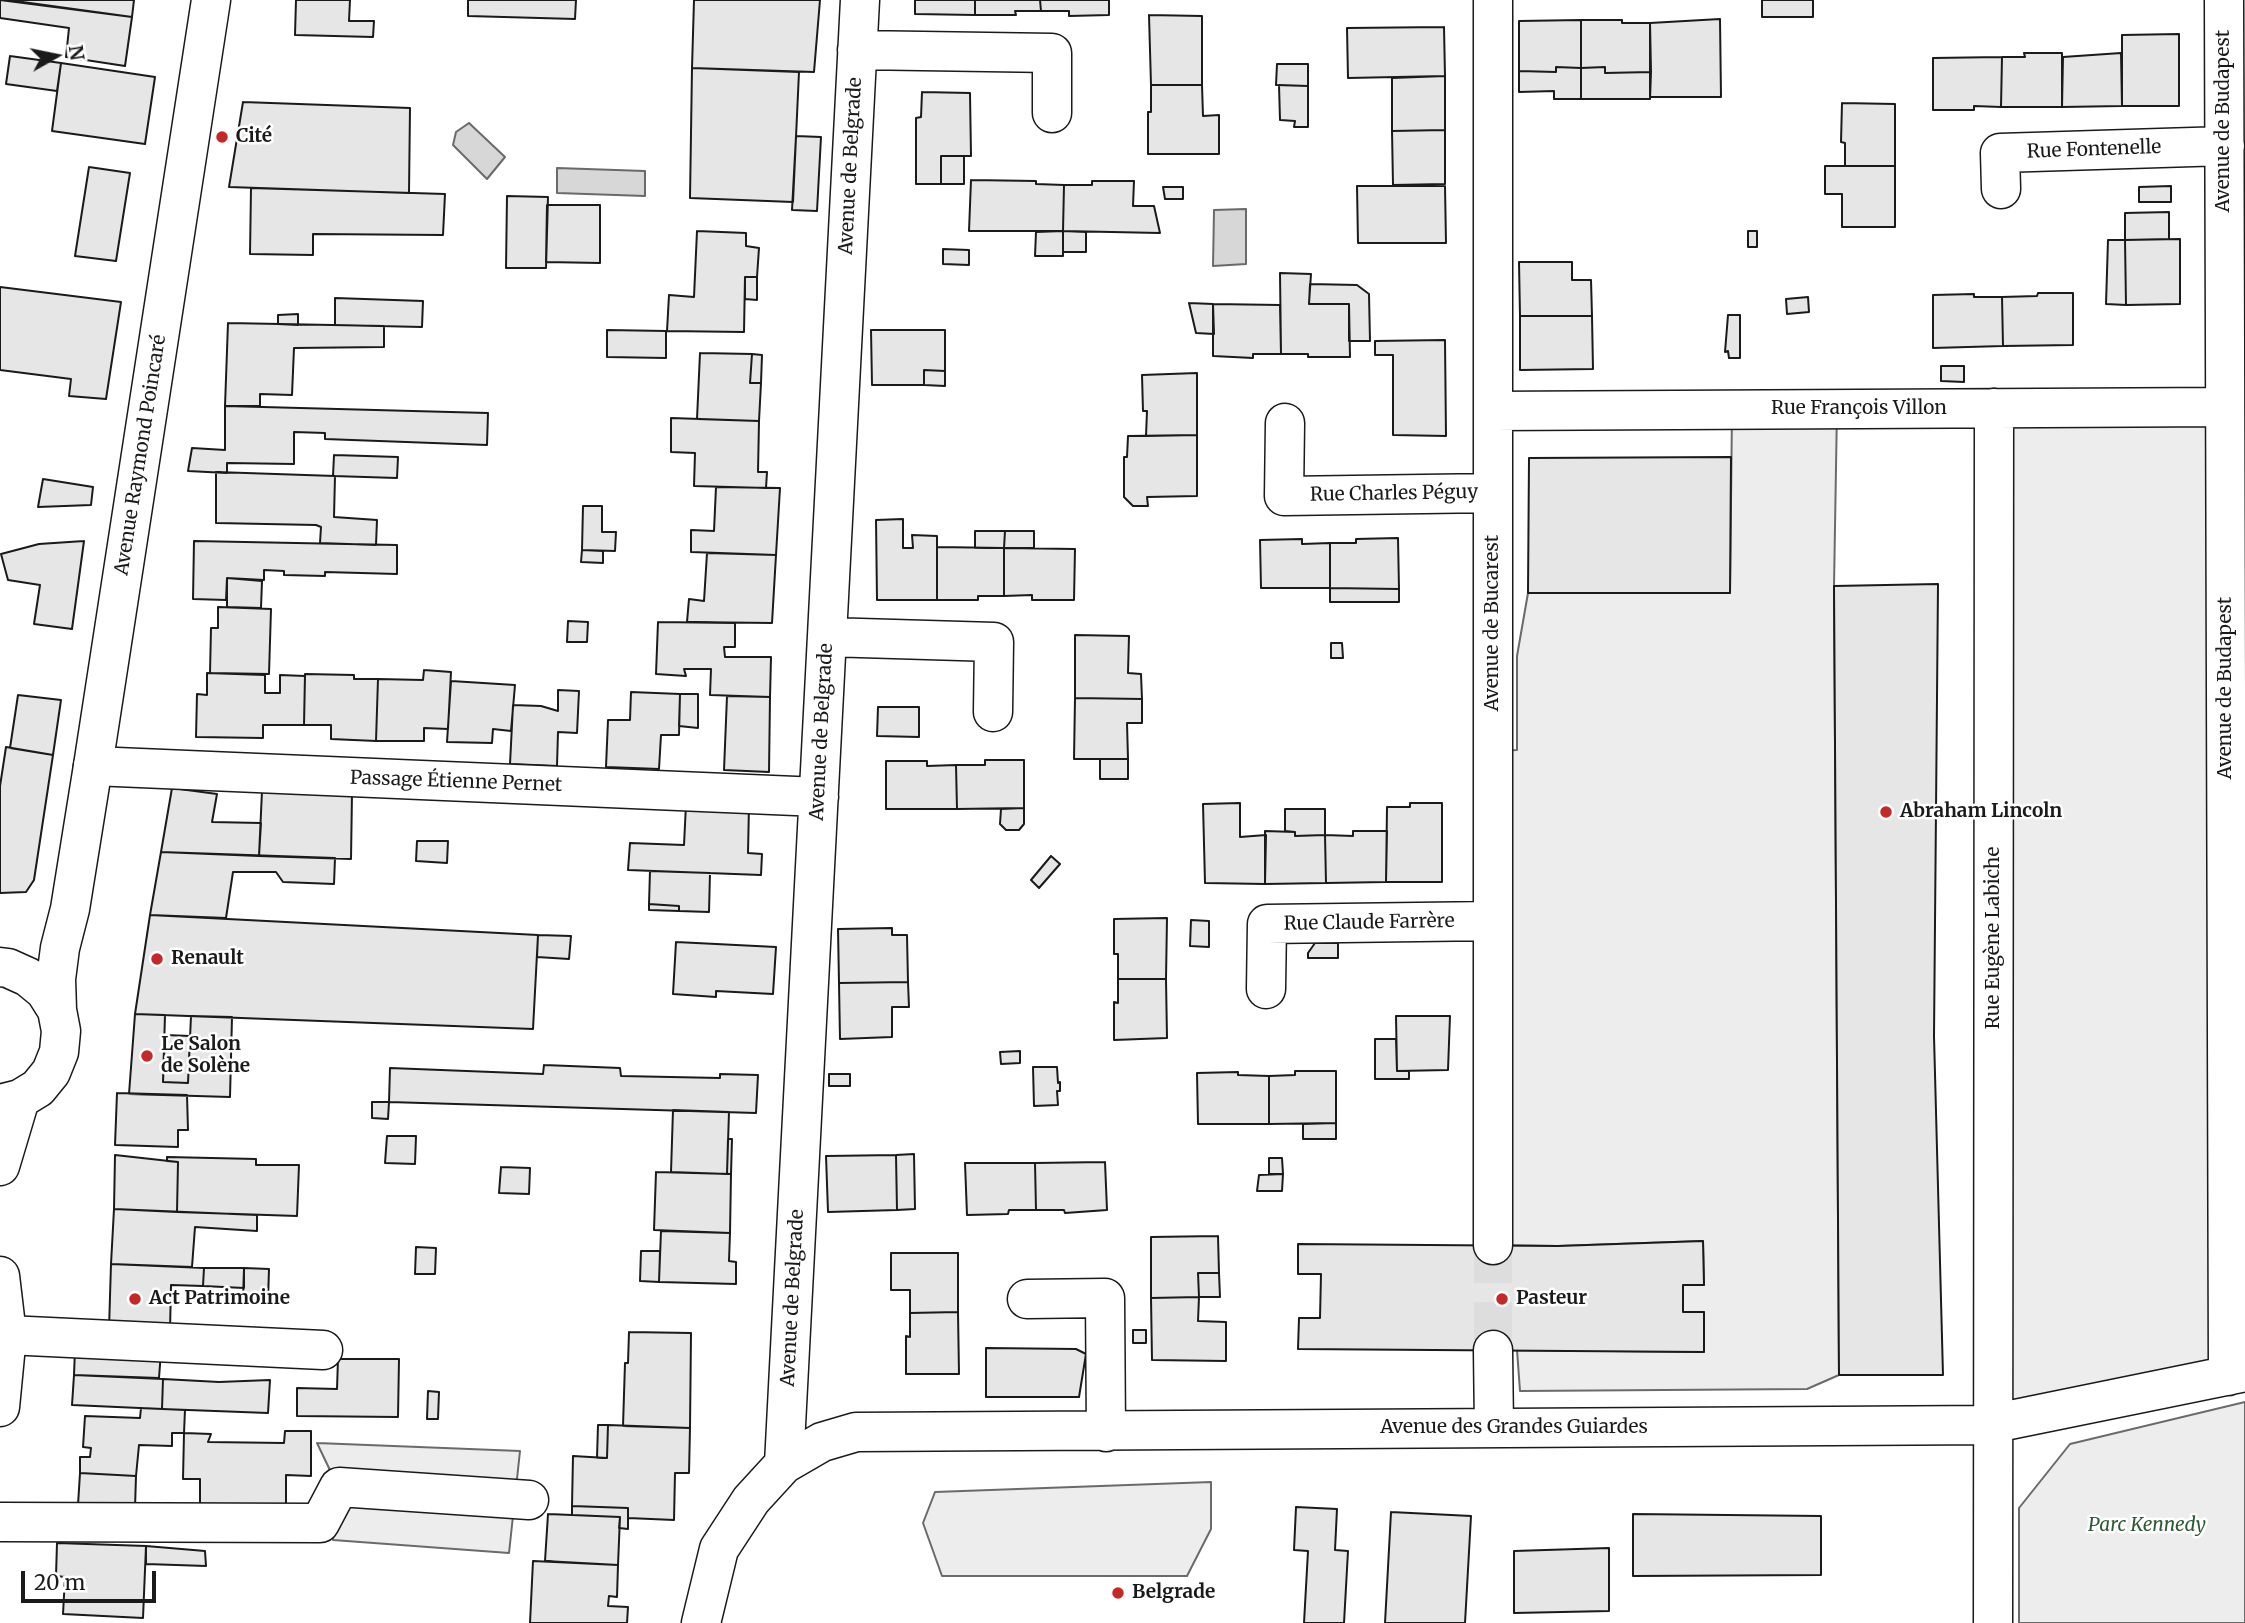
<!DOCTYPE html>
<html>
<head>
<meta charset="utf-8">
<style>
  body { margin:0 }
  #map { position:relative; width:2245px; height:1623px; overflow:hidden; background:#fff; font-family:Merriweather,serif }
  canvas { display:block }
  .north { position:absolute; left:21px; top:21px; width:70px; height:70px; -webkit-text-stroke:5px #fff; paint-order:stroke; rotate:81deg; font-size:19px; font-weight:700; line-height:28px; text-align:center; color:#1a1a1a }
  .north::after { content:''; display:block; margin:auto; width:24px; height:32px; background:#1a1a1a; clip-path:polygon(50% 0,100% 100%,50% 72%,0 100%) }
  .scale { position:absolute; left:21px; top:1571px; width:135px; height:32px; box-sizing:border-box; border:4px solid #1a1a1a; border-top:0; padding-left:9px; font-size:21px; line-height:24px; white-space:nowrap; color:#1a1a1a; -webkit-text-stroke:5px #fff; paint-order:stroke }
</style>
</head>
<body>
<div id="map">
<canvas width="2245" height="1623"></canvas>
<div class="north">N</div>
<div class="scale">20 m</div>
</div>
<script>
const context = document.querySelector('canvas').getContext('2d');
context.lineJoin = 'round';
function fillPath(path, color) { context.fillStyle = color; context.fill(path, 'evenodd'); }
const toPath = rows => new Path2D(rows.map(r => 'M' + r).join(''));
function trace(path, color, width, dash) { context.strokeStyle = color; context.lineWidth = width; context.lineCap = dash ? 'butt' : 'round'; context.setLineDash(dash || []); context.stroke(path); }
function drawText(font, color, halo, rows, align = 'center') {
  context.font = font + ' Merriweather,serif'; context.lineWidth = 5; context.setLineDash([]); context.textBaseline = 'middle'; context.strokeStyle = halo; context.fillStyle = color; for (const [text, x, y, turn = 0] of rows) {
    context.save(); context.translate(x, y); context.rotate((+turn || 0) * Math.PI / 180); context.textAlign = isNaN(turn) ? turn : align; if (halo) context.strokeText(text, 0, 0); context.fillText(text, 0, 0); context.restore();
  }
}
const built = toPath([
  [2225,407,2228,1376,2005,1421,1994,408,2225,407],
  [1837,409,1834,586,1839,1375,1807,1389,1520,1391,1517,1350,1704,1352,1704,1312,1683,1312,1683,1285,1704,1285,1703,1241,1558,1246,1493,1245,1493,751,1517,750,1517,656,1528,593,1730,593,1732,410,1837,409],
  [2245,1402,2245,1623,2019,1623,2019,1508,2070,1444,2245,1402],
  [317,1443,520,1451,509,1553,333,1540,338,1487,317,1443],
  [1211,1482,1211,1529,1187,1576,942,1576,923,1523,935,1492,1211,1482]
]);
fillPath(built, '#ededed');
trace(built, '#6a6a6a', 2);
const water = toPath([
  [469,123,505,157,487,179,453,145,456,132,469,123],
  [557,168,645,171,645,196,557,193,557,168],
  [1246,209,1246,264,1213,266,1214,210,1246,209]
]);
fillPath(water, '#d7d7d7');
trace(water, '#6a6a6a', 2);
const building = toPath([
  [0,0,132,17,125,66,66,57,69,28,0,18,0,0],
  [8,0,134,0,132,17,8,0],
  [296,0,350,0,349,21,374,21,373,37,295,35,296,0],
  [468,0,576,0,575,19,468,16,468,0],
  [694,0,820,0,814,72,692,68,694,0],
  [915,0,975,0,975,15,915,14,915,0],
  [975,0,1040,0,1041,11,1015,11,1016,15,975,15,975,0],
  [1040,0,1109,0,1109,15,1069,16,1069,11,1041,11,1040,0],
  [1762,0,1813,0,1813,17,1762,17,1762,0],
  [1149,15,1202,16,1202,85,1151,85,1149,15],
  [1720,19,1721,97,1650,97,1650,23,1720,19],
  [1581,20,1581,68,1556,67,1556,72,1519,71,1519,21,1581,20],
  [1581,20,1622,20,1622,23,1650,23,1651,72,1605,73,1605,67,1581,68,1581,20],
  [1444,27,1445,76,1348,78,1347,28,1444,27],
  [2179,34,2179,106,2122,106,2122,35,2179,34],
  [2024,53,2062,53,2062,107,2001,107,2002,57,2025,57,2024,53],
  [2121,53,2122,106,2062,107,2063,57,2121,53],
  [10,56,61,63,57,91,6,84,10,56],
  [2002,57,2001,107,1974,106,1974,110,1933,110,1933,58,2002,57],
  [61,63,155,77,145,144,52,131,61,63],
  [1277,64,1308,64,1308,86,1276,85,1277,64],
  [1556,67,1581,68,1581,99,1554,99,1554,91,1519,92,1519,71,1556,72,1556,67],
  [1605,67,1605,73,1651,72,1650,99,1581,99,1581,68,1605,67],
  [692,68,799,72,793,202,690,198,692,68],
  [1445,76,1445,130,1392,131,1392,78,1445,76],
  [1151,85,1202,85,1203,116,1219,115,1219,154,1148,154,1148,112,1151,112,1151,85],
  [1279,85,1308,86,1308,127,1294,127,1295,121,1280,120,1279,85],
  [922,92,970,93,971,156,941,156,941,184,916,184,916,118,921,117,922,92],
  [243,102,410,108,409,193,229,187,243,102],
  [1842,103,1895,104,1895,166,1845,166,1845,143,1841,142,1842,103],
  [1445,130,1445,184,1393,185,1392,131,1445,130],
  [796,136,821,137,817,211,792,210,796,136],
  [941,156,964,156,964,184,941,184,941,156],
  [1825,166,1895,166,1895,227,1842,227,1842,194,1825,194,1825,166],
  [89,167,130,173,116,261,75,256,89,167],
  [971,180,1036,181,1036,184,1064,185,1063,231,969,231,971,180],
  [1092,181,1134,181,1133,206,1154,206,1160,233,1063,231,1064,185,1092,185,1092,181],
  [1357,186,1445,186,1446,243,1358,243,1357,186],
  [2171,186,2171,202,2139,202,2139,187,2171,186],
  [1163,187,1183,187,1183,199,1165,199,1163,187],
  [251,188,445,194,443,235,313,234,313,255,250,254,251,188],
  [507,196,548,197,546,268,506,268,507,196],
  [547,205,600,205,600,263,546,262,547,205],
  [2169,212,2169,239,2125,240,2125,213,2169,212],
  [697,231,746,233,746,246,759,248,757,277,745,277,744,332,667,331,669,295,694,297,697,231],
  [1063,231,1086,232,1086,252,1063,252,1063,231],
  [1063,231,1063,256,1035,256,1036,232,1063,231],
  [1748,231,1757,231,1757,247,1748,247,1748,231],
  [2180,239,2180,304,2126,305,2125,240,2180,239],
  [2108,240,2125,240,2126,305,2106,304,2108,240],
  [943,249,969,250,969,265,943,264,943,249],
  [1519,262,1572,262,1572,280,1591,280,1592,316,1520,316,1519,262],
  [1280,273,1311,274,1309,304,1349,304,1350,357,1308,357,1308,354,1281,354,1280,273],
  [745,277,757,277,757,300,745,299,745,277],
  [1310,284,1357,285,1369,294,1370,341,1349,341,1349,304,1309,304,1310,284],
  [0,287,121,302,106,399,69,396,71,379,0,370,0,287],
  [2038,293,2073,293,2073,345,2003,346,2002,297,2037,296,2038,293],
  [1974,294,1974,297,2002,297,2003,346,1933,348,1933,295,1974,294],
  [1808,297,1809,312,1787,314,1786,299,1808,297],
  [335,298,423,301,422,327,335,325,335,298],
  [1189,303,1213,304,1214,334,1196,333,1189,303],
  [1213,304,1280,305,1281,354,1253,354,1253,358,1213,356,1213,304],
  [298,314,298,325,278,324,278,315,298,314],
  [1728,315,1740,315,1740,358,1729,358,1728,351,1725,352,1728,315],
  [1520,316,1592,316,1593,369,1520,370,1520,316],
  [228,323,384,326,384,347,294,348,292,395,260,394,260,406,225,406,228,323],
  [607,330,666,331,666,358,607,357,607,330],
  [871,330,945,330,945,371,924,370,924,385,872,385,871,330],
  [1445,340,1446,436,1393,435,1393,355,1375,355,1375,341,1445,340],
  [700,353,752,354,750,383,761,383,759,421,697,419,700,353],
  [752,354,762,355,761,383,750,383,752,354],
  [1941,366,1964,366,1964,382,1941,381,1941,366],
  [924,370,945,371,945,386,924,385,924,370],
  [1197,373,1197,435,1146,436,1147,411,1143,411,1142,375,1197,373],
  [225,406,488,413,487,445,325,439,325,433,294,432,294,464,227,463,227,473,188,471,192,448,225,450,225,406],
  [671,418,759,421,758,472,767,472,766,488,694,486,695,453,671,452,671,418],
  [1197,435,1197,496,1147,497,1148,506,1133,506,1124,497,1124,457,1127,457,1128,436,1197,435],
  [334,455,398,457,397,478,333,476,334,455],
  [1731,457,1730,593,1528,593,1529,458,1731,457],
  [216,472,335,476,334,517,377,520,376,545,320,543,321,527,316,525,216,523,216,472],
  [43,479,93,487,91,505,38,507,43,479],
  [716,487,780,488,776,555,691,552,691,530,714,531,716,487],
  [583,506,602,506,602,532,616,532,615,551,582,550,583,506],
  [903,519,903,548,913,548,912,535,937,536,937,600,877,600,876,520,903,519],
  [975,531,1005,531,1004,548,975,548,975,531],
  [1005,531,1034,531,1034,548,1004,548,1005,531],
  [1398,538,1399,589,1330,588,1330,543,1356,543,1356,539,1398,538],
  [1302,539,1302,544,1330,543,1330,588,1261,588,1260,540,1302,539],
  [84,541,72,629,34,624,40,585,8,580,1,554,39,544,84,541],
  [194,541,397,545,397,574,325,572,325,576,284,575,284,571,264,570,264,580,227,578,226,600,193,599,194,541],
  [937,547,1004,548,1004,596,978,596,978,600,937,600,937,547],
  [1004,548,1075,549,1074,600,1032,600,1032,595,1004,596,1004,548],
  [582,550,603,551,603,563,581,562,582,550],
  [707,553,776,555,772,623,687,622,689,599,704,601,707,553],
  [227,578,262,581,261,608,227,607,227,578],
  [1938,584,1934,1036,1943,1375,1839,1375,1834,586,1938,584],
  [1330,588,1399,589,1399,602,1330,602,1330,588],
  [218,607,271,609,269,674,210,673,211,628,218,628,218,607],
  [568,621,588,622,587,642,567,642,568,621],
  [658,622,735,623,735,647,724,647,725,657,771,657,770,697,710,695,711,669,684,669,686,676,656,674,658,622],
  [1075,635,1129,636,1128,673,1141,674,1142,699,1075,698,1075,635],
  [1331,643,1342,643,1343,658,1331,658,1331,643],
  [424,670,451,672,448,729,424,728,424,741,376,741,378,679,423,680,424,670],
  [207,673,265,675,265,693,280,693,280,675,305,676,304,725,263,725,263,738,196,737,197,694,207,695,207,673],
  [305,674,354,675,354,679,378,679,376,741,331,739,331,725,304,725,305,674],
  [451,681,515,685,511,731,493,729,492,743,447,742,451,681],
  [558,690,579,691,577,733,558,732,557,766,510,764,513,705,541,706,558,711,558,690],
  [631,692,680,694,679,735,661,735,659,769,606,767,608,720,630,720,631,692],
  [680,694,698,694,698,728,679,726,680,694],
  [18,695,61,700,53,755,10,748,18,695],
  [727,696,770,697,769,772,724,770,727,696],
  [1075,698,1142,699,1142,723,1127,723,1128,759,1074,759,1075,698],
  [878,707,919,707,919,737,877,736,878,707],
  [6,747,53,755,34,880,26,892,0,893,0,786,6,747],
  [1100,759,1128,759,1128,779,1100,779,1100,759],
  [985,760,1024,760,1024,808,957,809,956,765,985,765,985,760],
  [886,761,927,761,927,766,956,765,957,809,886,809,886,761],
  [172,788,217,794,212,822,261,823,259,856,161,852,172,788],
  [262,791,352,793,351,859,259,856,262,791],
  [1240,803,1240,837,1266,835,1265,884,1205,883,1203,804,1240,803],
  [1410,803,1442,803,1442,882,1386,882,1387,807,1410,807,1410,803],
  [686,804,749,805,748,853,762,854,761,875,628,870,630,843,684,845,686,804],
  [1024,808,1024,824,1019,830,1006,830,1000,824,1001,809,1024,808],
  [1285,809,1325,809,1325,835,1295,836,1295,832,1285,831,1285,809],
  [1265,831,1295,832,1295,836,1325,835,1326,883,1265,884,1265,831],
  [1353,831,1387,831,1386,882,1326,883,1325,835,1353,836,1353,831],
  [417,841,448,841,447,863,416,861,417,841],
  [161,852,335,858,334,884,283,882,276,872,233,872,226,918,150,915,161,852],
  [1051,856,1060,864,1039,888,1031,880,1051,856],
  [650,871,710,873,709,912,679,911,679,906,649,904,650,871],
  [649,904,679,906,679,911,649,910,649,904],
  [150,915,538,935,533,1029,135,1014,150,915],
  [1167,918,1166,979,1118,979,1118,954,1114,954,1114,919,1167,918],
  [1191,920,1209,921,1209,947,1190,946,1191,920],
  [892,928,892,935,907,935,908,982,839,983,838,929,892,928],
  [538,935,571,936,569,959,537,957,538,935],
  [676,942,776,947,773,994,716,991,716,997,673,994,676,942],
  [1315,943,1338,943,1338,958,1308,958,1308,953,1315,943],
  [1118,979,1166,979,1167,1038,1114,1040,1114,1002,1118,1003,1118,979],
  [908,982,909,1007,892,1007,892,1037,840,1039,839,983,908,982],
  [135,1014,165,1015,163,1082,188,1083,191,1016,232,1017,230,1097,129,1094,135,1014],
  [1396,1016,1450,1016,1448,1070,1397,1071,1396,1016],
  [165,1035,190,1036,188,1083,163,1082,165,1035],
  [1375,1039,1396,1039,1397,1071,1409,1071,1409,1079,1375,1079,1375,1039],
  [1020,1051,1020,1063,1001,1064,1000,1052,1020,1051],
  [544,1065,620,1068,621,1076,720,1078,720,1074,758,1075,756,1113,389,1102,390,1068,543,1074,544,1065],
  [1033,1067,1057,1067,1058,1083,1060,1082,1060,1091,1057,1091,1058,1105,1034,1106,1033,1067],
  [1295,1071,1336,1071,1336,1123,1269,1124,1269,1076,1295,1075,1295,1071],
  [1238,1072,1238,1075,1269,1076,1269,1124,1198,1124,1197,1073,1238,1072],
  [829,1074,850,1074,850,1086,829,1086,829,1074],
  [117,1093,187,1095,188,1130,178,1130,178,1147,115,1145,117,1093],
  [372,1102,389,1102,388,1119,372,1118,372,1102],
  [673,1110,729,1112,727,1174,671,1172,673,1110],
  [1336,1123,1336,1139,1303,1139,1303,1124,1336,1123],
  [387,1136,416,1136,415,1164,385,1163,387,1136],
  [728,1139,732,1139,731,1174,727,1174,728,1139],
  [914,1154,915,1209,897,1210,896,1155,914,1154],
  [115,1155,178,1162,177,1212,114,1209,115,1155],
  [896,1155,897,1210,828,1212,826,1156,896,1155],
  [167,1157,256,1159,256,1165,299,1165,297,1216,177,1212,178,1162,167,1161,167,1157],
  [1269,1158,1282,1158,1283,1174,1269,1174,1269,1158],
  [1105,1162,1107,1210,1065,1213,1064,1210,1036,1210,1035,1163,1105,1162],
  [965,1163,1035,1163,1036,1210,1009,1210,1008,1214,967,1215,965,1163],
  [501,1167,530,1168,529,1194,499,1193,501,1167],
  [656,1172,731,1174,730,1233,654,1230,656,1172],
  [1283,1174,1282,1191,1257,1191,1259,1175,1283,1174],
  [114,1209,257,1215,257,1231,195,1227,192,1267,111,1264,114,1209],
  [661,1231,730,1233,729,1261,736,1262,736,1284,659,1282,661,1231],
  [1218,1236,1219,1273,1198,1273,1199,1297,1151,1298,1151,1237,1218,1236],
  [1703,1241,1704,1285,1683,1285,1683,1312,1704,1312,1704,1352,1298,1349,1299,1318,1320,1318,1321,1274,1298,1274,1298,1244,1558,1246,1703,1241],
  [416,1247,436,1248,435,1274,415,1274,416,1247],
  [641,1251,660,1251,659,1282,640,1281,641,1251],
  [891,1253,958,1253,958,1312,910,1313,910,1290,891,1290,891,1253],
  [111,1264,204,1268,203,1286,171,1285,170,1331,109,1329,111,1264],
  [204,1268,244,1268,244,1288,203,1286,204,1268],
  [244,1268,269,1269,268,1301,243,1300,244,1268],
  [1198,1273,1219,1273,1220,1297,1199,1297,1198,1273],
  [1199,1297,1198,1321,1226,1322,1226,1361,1152,1360,1151,1298,1199,1297],
  [958,1312,959,1374,906,1374,906,1336,910,1337,910,1313,958,1312],
  [1133,1330,1146,1330,1146,1343,1133,1343,1133,1330],
  [629,1332,691,1333,690,1428,623,1426,625,1363,628,1363,629,1332],
  [986,1348,1076,1349,1086,1354,1079,1397,986,1397,986,1348],
  [75,1349,161,1351,159,1378,74,1375,75,1349],
  [338,1359,399,1359,398,1417,297,1416,297,1388,337,1389,338,1359],
  [74,1375,163,1379,162,1409,72,1405,74,1375],
  [163,1379,219,1382,270,1380,268,1413,162,1409,163,1379],
  [428,1391,439,1392,438,1419,427,1419,428,1391],
  [141,1408,185,1410,184,1433,172,1433,172,1446,139,1445,136,1476,80,1473,80,1457,90,1457,91,1448,83,1447,85,1416,140,1418,141,1408],
  [598,1425,608,1425,607,1458,597,1458,598,1425],
  [608,1425,690,1428,689,1473,675,1473,674,1520,628,1518,628,1508,572,1506,573,1456,607,1458,608,1425],
  [285,1431,311,1431,311,1476,286,1475,286,1507,200,1507,200,1479,183,1479,184,1433,211,1434,208,1442,284,1443,285,1431],
  [80,1473,136,1476,135,1508,78,1505,80,1473],
  [572,1506,628,1508,628,1529,619,1528,620,1517,572,1515,572,1506],
  [1296,1507,1337,1509,1335,1550,1348,1551,1344,1623,1304,1623,1308,1551,1294,1550,1296,1507],
  [1391,1512,1471,1516,1465,1623,1385,1623,1391,1512],
  [548,1514,620,1517,618,1565,545,1561,548,1514],
  [1633,1514,1821,1516,1821,1575,1633,1576,1633,1514],
  [57,1543,146,1546,143,1618,63,1614,65,1577,56,1576,57,1543],
  [146,1546,205,1551,206,1566,146,1564,146,1546],
  [1609,1548,1609,1611,1514,1613,1514,1551,1609,1548],
  [533,1561,618,1565,617,1597,609,1596,608,1606,628,1607,627,1623,530,1623,533,1561]
]);
fillPath(building, '#e6e6e6');
trace(building, '#1a1a1a', 2);
trace(toPath([
  [1493,1245,1493,1350]
]), '#ddd', 38, [38, 19]);
const minor = toPath([
  [2224,0,2228,1376],
  [857,50,1052,53,1052,113],
  [2001,189,2000,153,2225,146],
  [1493,411,2225,407],
  [1285,423,1284,496,1493,493],
  [827,637,994,642,993,712],
  [93,766,819,797],
  [1266,989,1267,924,1493,921],
  [1493,1245,1493,0],
  [1027,1299,1105,1298,1106,1432],
  [7,1335,323,1350],
  [1493,1350,1494,1428],
  [784,1464,860,0],
  [0,1522,320,1523,339,1487,529,1500],
  [701,1623,719,1549,751,1500,784,1464,822,1442,856,1432,1993,1425,2005,1421,2245,1372],
  [1993,1623,1994,408]
]);
const major = toPath([
  [0,967,8,968,28,977,45,991,57,1010,61,1031,59,1052,51,1072,38,1088,20,1099,0,1104],
  [57,1010,56,979,60,948,70,909,93,766,211,0],
  [0,1166,20,1099],
  [0,1276,7,1335,0,1407]
]);
trace(minor, '#1a1a1a', 41);
trace(major, '#1a1a1a', 41);
trace(minor, '#fff', 38);
trace(major, '#fff', 38);
for (const [x, y, r, color] of [
  [222,137,7,"#c62828"],
  [1886,812,7,"#c62828"],
  [157,959,7,"#c62828"],
  [147,1056,7,"#c62828"],
  [135,1299,7,"#c62828"],
  [1502,1299,7,"#c62828"],
  [1118,1593,7,"#c62828"]
]) { const dot = new Path2D(); dot.arc(x, y, r, 0, 2 * Math.PI); context.fillStyle = color; context.fill(dot); trace(dot, '#fff', 2.5); }
drawText('19px', '#1a1a1a', '#fff', [
  ["Avenue de Budapest",2224,121,-90],
  ["Rue Fontenelle",2094,150,-2],
  ["Avenue de Belgrade",851,166,-87],
  ["Rue François Villon",1859,409],
  ["Avenue Raymond Poincaré",141,455,-81],
  ["Rue Charles Péguy",1394,494,-1],
  ["Avenue de Bucarest",1493,623,-90],
  ["Avenue de Budapest",2226,688,-90],
  ["Avenue de Belgrade",822,732,-87],
  ["Passage Étienne Pernet",456,782,2],
  ["Rue Claude Farrère",1369,923,-1],
  ["Rue Eugène Labiche",1994,938,-90],
  ["Avenue de Belgrade",793,1298,-87],
  ["Avenue des Grandes Guiardes",1514,1428]
]);
drawText('bold 19px', '#1a1a1a', '#fff', [
  ["Cité",236,137],
  ["Abraham Lincoln",1900,812],
  ["Renault",171,959],
  ["Le Salon",161,1045],
  ["de Solène",161,1067],
  ["Act Patrimoine",149,1299],
  ["Pasteur",1516,1299],
  ["Belgrade",1132,1593]
], 'left');
drawText('italic 19px', '#2b5a34', '#fff', [
  ["Parc Kennedy",2147,1526]
]);
</script>
</body>
</html>
